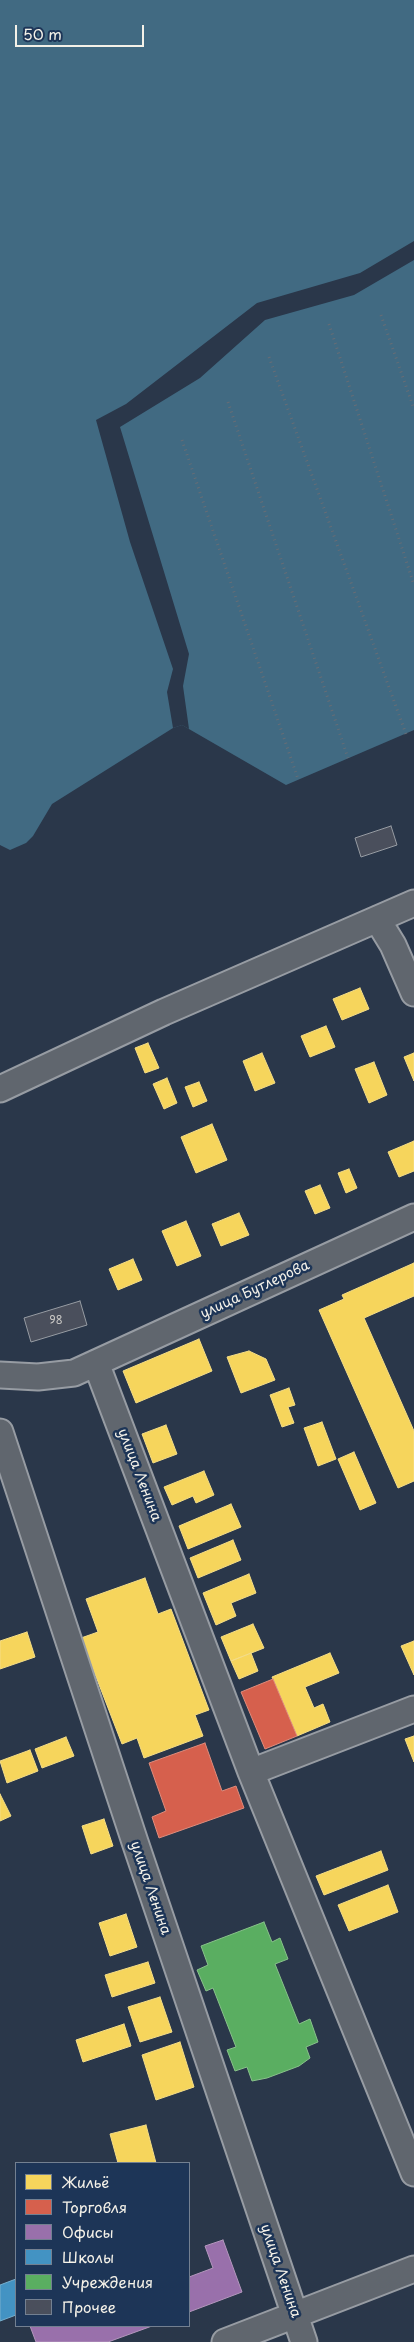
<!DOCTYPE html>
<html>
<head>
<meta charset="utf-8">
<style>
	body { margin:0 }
	#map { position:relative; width:414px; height:2342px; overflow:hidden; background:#2a374a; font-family:"Playpen Sans",sans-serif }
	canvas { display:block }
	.legend { position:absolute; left:15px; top:2162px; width:175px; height:165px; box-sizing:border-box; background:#1d3557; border:1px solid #738091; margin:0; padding:6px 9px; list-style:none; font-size:15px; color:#f4f1e8 }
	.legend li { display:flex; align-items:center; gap:10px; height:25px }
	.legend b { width:25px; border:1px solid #738091 }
	.scale { position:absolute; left:15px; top:25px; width:129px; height:22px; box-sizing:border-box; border:2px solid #f4f1e8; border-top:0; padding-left:6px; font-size:15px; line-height:18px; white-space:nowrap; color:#f4f1e8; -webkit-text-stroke:4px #1d3557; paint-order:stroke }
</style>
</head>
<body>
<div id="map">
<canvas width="414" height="2342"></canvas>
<ul class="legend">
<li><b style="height:14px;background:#f6d55c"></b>Жильё</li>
<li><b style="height:14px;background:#d6604d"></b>Торговля</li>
<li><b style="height:14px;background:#9970ab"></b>Офисы</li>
<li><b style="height:14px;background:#4393c3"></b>Школы</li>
<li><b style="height:14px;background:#5aae61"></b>Учреждения</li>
<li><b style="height:14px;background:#4a4f5c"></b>Прочее</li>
</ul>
<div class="scale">50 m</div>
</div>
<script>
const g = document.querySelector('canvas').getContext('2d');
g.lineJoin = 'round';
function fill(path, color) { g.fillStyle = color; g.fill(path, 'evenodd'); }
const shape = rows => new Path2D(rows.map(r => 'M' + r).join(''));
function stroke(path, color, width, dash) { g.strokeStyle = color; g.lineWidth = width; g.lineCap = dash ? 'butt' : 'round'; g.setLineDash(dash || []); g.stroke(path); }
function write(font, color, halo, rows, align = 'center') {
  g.font = font + ' "Playpen Sans",sans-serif'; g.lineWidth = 5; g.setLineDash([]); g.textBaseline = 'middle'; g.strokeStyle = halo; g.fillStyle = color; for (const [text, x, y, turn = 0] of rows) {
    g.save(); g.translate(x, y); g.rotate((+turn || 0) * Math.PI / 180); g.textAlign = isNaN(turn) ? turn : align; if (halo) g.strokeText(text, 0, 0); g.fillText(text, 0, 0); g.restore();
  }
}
const water = shape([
	[0,0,414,0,414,730,286,785,182,725,173,728,52,804,33,836,26,843,10,850,0,845]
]);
const pier = shape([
	[414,241,414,260,354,295,265,320,200,378,120,427,189,654,183,686,189,729,182,725,173,728,167,692,173,669,130,542,96,420,126,404,257,303,360,273]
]);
const homes = shape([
	[360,988,369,1009,342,1020,333,999,360,988],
	[326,1026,335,1047,310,1057,301,1036,326,1026],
	[148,1043,159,1068,145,1073,135,1048,148,1043],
	[262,1053,275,1083,255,1091,243,1061,262,1053],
	[414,1053,414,1081,404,1057,414,1053],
	[374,1062,387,1095,369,1103,355,1069,374,1062],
	[167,1078,177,1103,164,1109,153,1084,167,1078],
	[199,1082,207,1101,193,1107,185,1087,199,1082],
	[212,1124,227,1160,196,1173,181,1137,212,1124],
	[414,1141,414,1171,399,1177,388,1152,414,1141],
	[349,1169,357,1188,346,1193,338,1173,349,1169],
	[320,1185,330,1208,315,1214,305,1191,320,1185],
	[239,1213,249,1235,221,1246,212,1224,239,1213],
	[186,1221,201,1256,177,1266,162,1231,186,1221],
	[133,1259,142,1280,118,1290,109,1269,133,1259],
	[414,1263,414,1296,364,1318,414,1431,414,1481,398,1488,319,1310,344,1299,342,1295,414,1263],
	[199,1339,212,1371,136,1403,123,1371,199,1339],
	[249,1351,266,1359,275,1380,241,1393,227,1357,249,1351],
	[289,1388,295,1405,288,1407,294,1423,282,1427,270,1395,289,1388],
	[322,1422,336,1459,318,1466,304,1428,322,1422],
	[166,1425,177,1454,153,1463,142,1434,166,1425],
	[354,1452,376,1503,360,1510,338,1459,354,1452],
	[204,1471,214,1495,196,1503,193,1496,172,1505,164,1487,204,1471],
	[231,1504,241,1527,188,1549,179,1526,231,1504],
	[233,1540,241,1560,198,1578,190,1558,233,1540],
	[249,1574,256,1593,231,1603,236,1616,216,1625,203,1593,249,1574],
	[145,1578,158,1614,171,1609,209,1710,195,1715,203,1736,144,1758,137,1738,122,1744,81,1638,98,1632,86,1599,145,1578],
	[253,1624,264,1648,231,1661,221,1637,253,1624],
	[27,1632,35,1657,0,1669,0,1641,27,1632],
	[414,1641,414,1675,401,1646,414,1641],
	[251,1653,258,1671,239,1679,231,1661,251,1653],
	[330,1653,339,1673,305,1687,314,1708,323,1704,330,1722,297,1736,272,1677,330,1653],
	[414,1736,414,1762,405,1739,414,1736],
	[66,1737,74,1756,42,1768,35,1749,66,1737],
	[30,1750,38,1771,7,1783,0,1761,30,1750],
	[0,1794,11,1816,0,1821,0,1794],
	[104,1819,113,1846,91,1854,82,1826,104,1819],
	[381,1851,388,1870,324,1895,316,1876,381,1851],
	[388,1885,398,1912,349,1931,338,1905,388,1885],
	[126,1914,137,1947,110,1956,99,1923,126,1914],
	[148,1962,155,1983,112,1997,105,1975,148,1962],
	[160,1997,172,2032,140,2042,128,2007,160,1997],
	[124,2024,131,2046,83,2062,76,2040,124,2024],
	[180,2042,194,2087,156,2100,142,2055,180,2042],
	[146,2125,156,2163,118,2163,110,2134,146,2125]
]);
const shops = shape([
	[273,1679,297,1736,265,1749,241,1692,273,1679],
	[205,1743,222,1791,236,1786,244,1808,159,1838,152,1817,166,1811,149,1763,205,1743]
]);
const offices = shape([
	[223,2240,242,2292,189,2312,189,2277,213,2268,205,2246,223,2240],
	[30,2326,152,2326,108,2342,36,2342,30,2326]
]);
const schools = shape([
	[16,2279,16,2315,0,2321,0,2285,16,2279]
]);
const public = shape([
	[264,1922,272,1942,280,1938,288,1959,275,1964,299,2024,310,2019,318,2042,306,2047,310,2058,299,2066,267,2078,252,2081,247,2067,235,2071,227,2050,236,2047,213,1988,206,1991,197,1970,208,1965,201,1946,264,1922]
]);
const building = shape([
	[391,826,397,845,361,857,355,838,391,826],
	[80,1301,87,1325,31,1342,24,1318,80,1301]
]);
const path = shape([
	[381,315,414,409],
	[329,324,414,585],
	[269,357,406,734],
	[228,402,348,758],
	[182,440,298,779]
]);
const minor = shape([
	[377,919,393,945,414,993],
	[0,1089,164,1012,414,903],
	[96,1363,251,1772,414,2173],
	[0,1375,38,1377,74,1373,414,1217],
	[0,1432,135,1842,304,2342],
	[251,1772,414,1709],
	[225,2342,414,2269]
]);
const numberNames = [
	["98",56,1321]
];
const streetNames = [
	["улица Бутлерова",255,1290,-25],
	["улица Ленина",139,1475,69],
	["улица Ленина",150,1888,71],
	["улица Ленина",280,2271,71]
];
fill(water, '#416a82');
fill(pier, '#2a374a');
fill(homes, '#f6d55c');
stroke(homes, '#f5dd86', 1);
fill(shops, '#d6604d');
stroke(shops, '#df8c7c', 1);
fill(offices, '#9970ab');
stroke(offices, '#b497bd', 1);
fill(schools, '#4393c3');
stroke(schools, '#78afce', 1);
fill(public, '#5aae61');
stroke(public, '#88c28a', 1);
fill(building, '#4a4f5c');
stroke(building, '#979ca3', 1);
stroke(minor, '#979ca3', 29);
stroke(path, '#666d76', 3, [1, 4]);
stroke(minor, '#60666e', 25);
write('11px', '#cac8c5', null, numberNames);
write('14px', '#f4f1e8', '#1d3557', streetNames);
</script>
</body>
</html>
